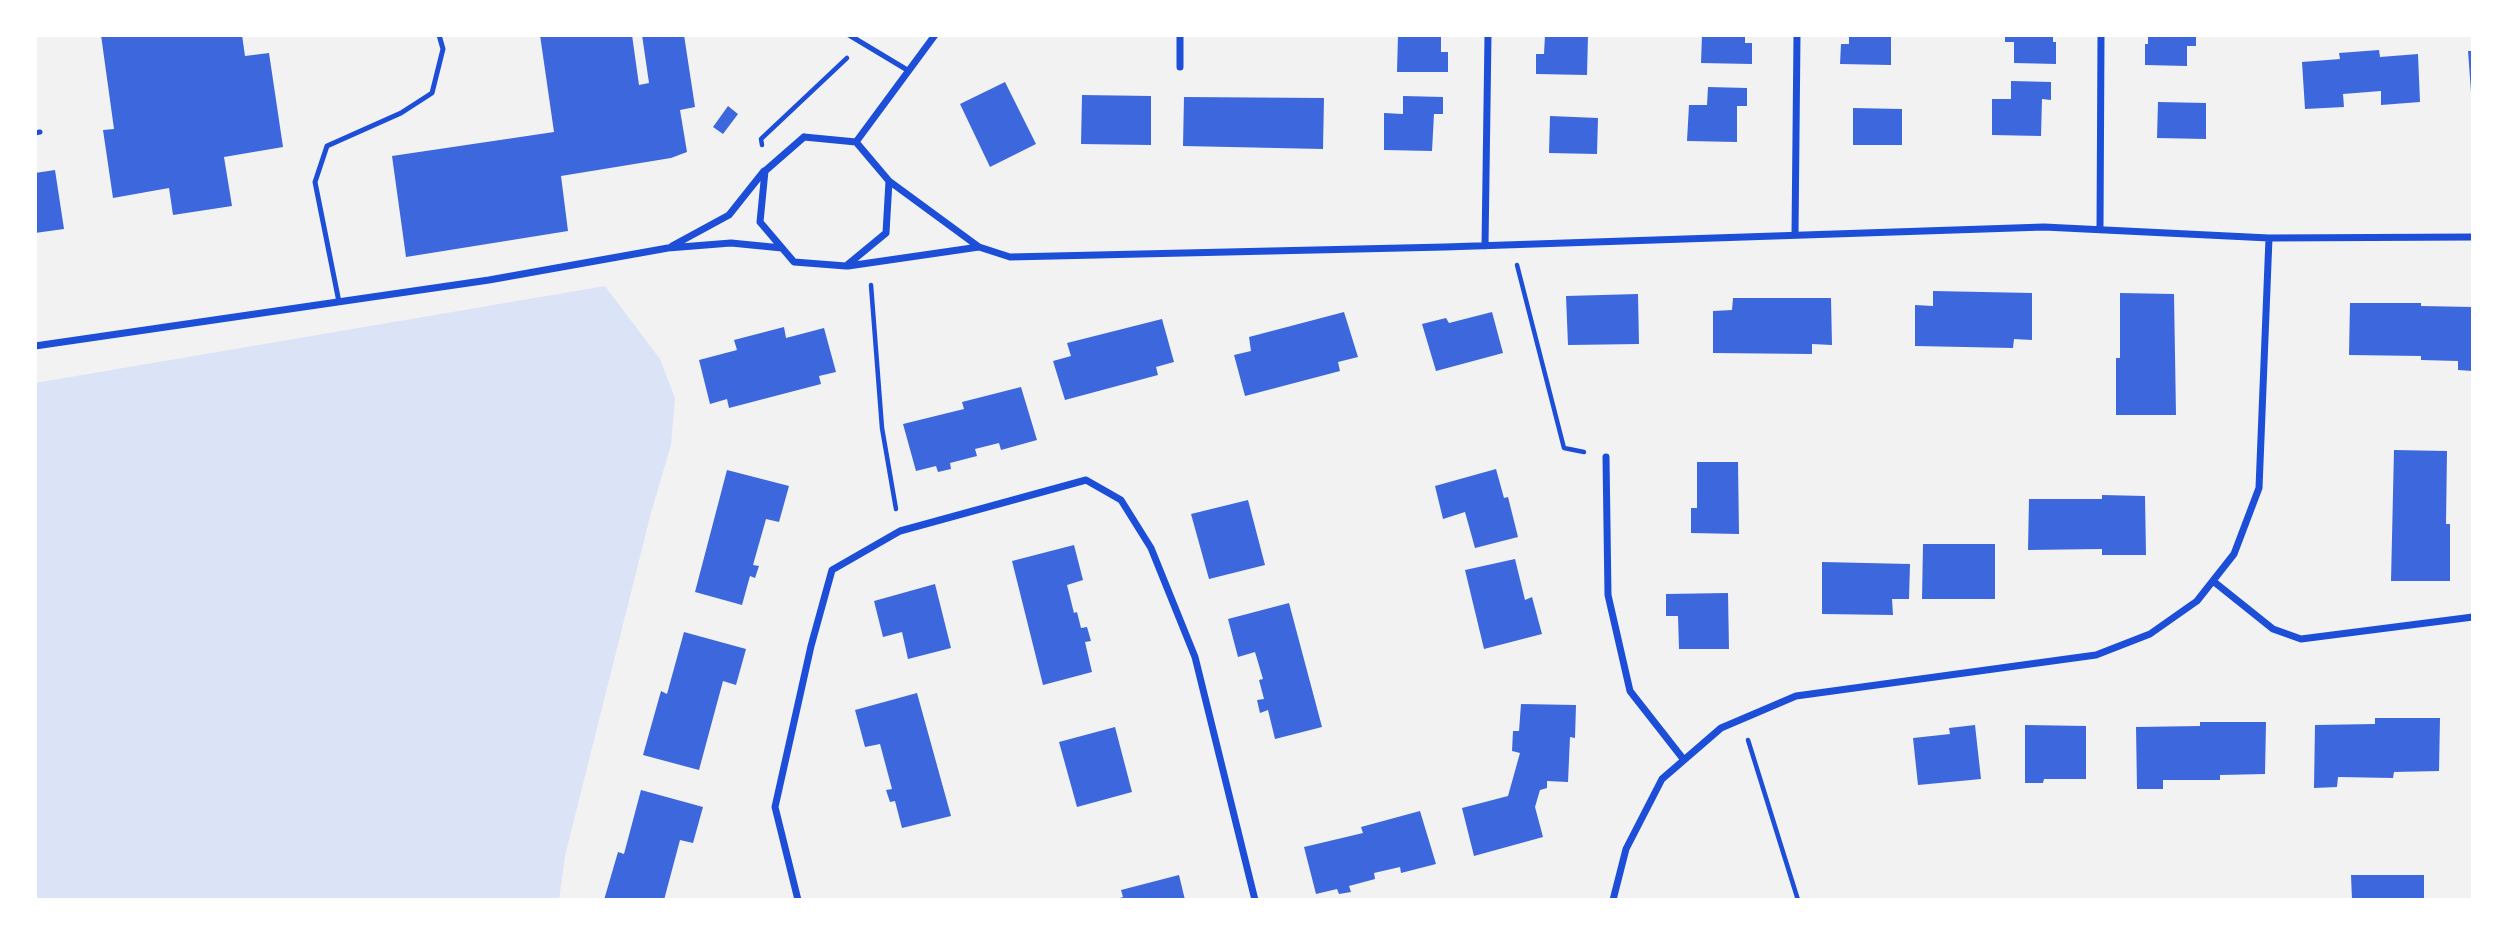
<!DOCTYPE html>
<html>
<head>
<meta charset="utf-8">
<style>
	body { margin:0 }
	#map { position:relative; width:2508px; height:935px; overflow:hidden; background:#f2f2f2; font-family:Quicksand,sans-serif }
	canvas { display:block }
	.frame { position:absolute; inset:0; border:37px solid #fff; pointer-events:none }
</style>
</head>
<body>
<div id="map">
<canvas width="2508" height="935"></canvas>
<div class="frame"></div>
</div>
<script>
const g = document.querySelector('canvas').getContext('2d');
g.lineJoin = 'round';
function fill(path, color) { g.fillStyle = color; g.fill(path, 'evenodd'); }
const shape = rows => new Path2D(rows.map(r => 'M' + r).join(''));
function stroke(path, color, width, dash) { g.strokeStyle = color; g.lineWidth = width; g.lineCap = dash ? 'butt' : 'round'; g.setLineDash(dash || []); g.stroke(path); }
const green = shape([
	[605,286,660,359,675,398,671,445,651,513,565,856,559,900,35,900,35,383]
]);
const building = shape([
	[101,35,242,35,245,56,269,53,283,147,224,157,232,206,173,215,169,188,113,198,103,130,114,129],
	[540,35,632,35,639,85,649,83,642,35,684,35,695,107,680,110,687,152,671,158,561,176,568,231,406,257,392,156,554,132],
	[1398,35,1441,35,1441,52,1448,52,1448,72,1397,72],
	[1545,35,1588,35,1587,75,1536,74,1536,54,1544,54],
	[1702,35,1745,35,1745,43,1752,43,1752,64,1701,63],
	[1849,35,1891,35,1891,65,1840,64,1841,44,1849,44],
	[2005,35,2053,35,2053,42,2056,42,2056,64,2014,63,2014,42,2005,42],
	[2148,35,2196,35,2196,46,2187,46,2187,66,2145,65,2145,44,2148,44],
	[2379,50,2380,57,2418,54,2420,102,2381,105,2381,91,2343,94,2344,107,2305,109,2302,62,2340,59,2339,53],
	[2468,51,2473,51,2473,92,2471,92],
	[2011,81,2051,82,2051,100,2042,99,2041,136,1992,135,1992,99,2011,99],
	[1005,82,1036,144,990,167,960,104],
	[1708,87,1747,88,1747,106,1737,106,1737,142,1687,141,1689,105,1707,105],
	[1082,95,1151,96,1151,145,1081,144],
	[1403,96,1443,97,1443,114,1434,114,1432,151,1384,150,1384,113,1403,114],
	[1184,97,1324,98,1323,149,1183,146],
	[2158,102,2206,103,2206,139,2157,138],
	[728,106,738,114,723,134,713,127],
	[1853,108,1902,109,1902,145,1853,145],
	[1550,116,1598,118,1597,154,1549,153],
	[55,170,64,229,35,233,35,173],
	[1933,291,2032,293,2032,340,2014,339,2013,348,1915,346,1915,305,1933,306],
	[2120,293,2174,294,2176,415,2116,415,2116,358,2120,358],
	[1638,294,1639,344,1568,345,1566,296],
	[1733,298,1831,298,1832,345,1812,344,1812,354,1713,353,1713,311,1732,310],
	[2350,303,2421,303,2421,306,2473,307,2473,371,2458,370,2458,361,2421,360,2421,356,2349,355],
	[1344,312,1358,357,1338,362,1340,371,1245,396,1234,355,1251,351,1249,337],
	[1492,312,1503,353,1436,371,1422,324,1446,318,1449,323],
	[1162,319,1174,362,1156,367,1158,375,1065,400,1053,361,1071,356,1067,343],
	[784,327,786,338,824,328,836,372,819,376,821,384,729,408,727,399,710,404,699,360,737,350,734,340],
	[1021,387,1037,440,1001,450,999,443,975,449,977,456,950,463,951,469,938,472,936,466,916,471,903,424,964,409,962,402],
	[2394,450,2447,451,2446,524,2450,524,2450,581,2391,581],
	[1697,462,1738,462,1739,534,1691,533,1691,508,1697,508],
	[1496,469,1504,498,1508,497,1518,537,1475,548,1465,512,1443,519,1435,486],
	[727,470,789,486,779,522,766,519,753,565,759,566,755,578,750,576,742,605,695,592],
	[2102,495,2145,496,2146,555,2102,555,2102,549,2028,550,2029,499,2102,499],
	[1248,500,1265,565,1209,579,1191,514],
	[1923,544,1995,544,1995,599,1922,599],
	[1074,545,1083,580,1067,585,1074,613,1077,612,1081,628,1087,627,1091,641,1085,642,1092,672,1043,685,1012,561],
	[1515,559,1525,600,1532,597,1542,634,1484,649,1465,570],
	[1822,562,1910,564,1909,599,1892,599,1893,615,1822,614],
	[935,584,951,648,908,659,902,632,883,637,874,601],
	[1728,593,1729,649,1679,649,1678,616,1666,616,1666,594],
	[1289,603,1322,727,1275,739,1268,710,1260,713,1257,700,1264,699,1259,680,1263,679,1255,652,1238,657,1228,619],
	[684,632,746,649,736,685,723,681,699,770,643,755,661,691,667,694],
	[917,693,951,816,902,828,895,801,890,802,886,790,892,789,880,744,865,747,855,710],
	[1521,704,1576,705,1575,738,1570,737,1568,782,1547,781,1547,788,1540,790,1535,807,1543,837,1474,856,1462,808,1508,796,1520,753,1512,751,1513,731,1519,731],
	[2375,718,2440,718,2439,771,2394,772,2393,778,2338,777,2337,787,2314,788,2315,725,2375,724],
	[2200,722,2266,722,2265,774,2220,775,2220,780,2163,780,2163,789,2137,789,2136,727,2200,726],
	[1975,725,1981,779,1918,785,1913,738,1950,734,1949,728],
	[2025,725,2086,726,2086,779,2044,779,2043,783,2025,783],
	[1115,727,1132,792,1077,807,1059,742],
	[641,790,703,807,693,843,680,840,664,900,604,900,618,852,624,854],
	[1420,811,1436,864,1401,873,1400,867,1374,873,1375,879,1349,886,1351,892,1339,894,1337,889,1316,894,1304,847,1363,833,1361,827],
	[1179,875,1185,900,1114,900,1123,897,1121,890],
	[2351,875,2424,875,2424,900,2352,900]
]);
const path = shape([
	[762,145,761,139,847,58],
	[1517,265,1564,448,1584,452],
	[871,285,882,428,896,509],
	[1748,740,1798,900]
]);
const service = shape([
	[849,35,909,71],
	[35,133,40,132],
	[339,302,315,182,327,146,401,113,432,93,443,49,439,35]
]);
const minor = shape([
	[1180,35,1180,67],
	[804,137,856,142,889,181,886,233,846,266,794,262,760,222,765,171,804,137],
	[856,142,935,35],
	[889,181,979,247,1010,257,1445,247,2044,227,2269,238,2473,237],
	[2100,228,2101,35],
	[1795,234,1797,35],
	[672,246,729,215,764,171],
	[1485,246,1488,35],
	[848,266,979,247],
	[35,346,489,280,668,248,731,243,782,248],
	[1606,457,1608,595,1630,691,1684,760],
	[2213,581,2273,629,2301,639,2473,617],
	[798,900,775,807,811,646,832,570,900,531,1086,480,1121,500,1151,548,1195,657,1255,900],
	[1613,900,1626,849,1662,779,1721,728,1796,696,2096,655,2150,634,2197,601,2234,554,2259,488,2269,238]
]);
fill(green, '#dbe4f7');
fill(building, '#3d67dc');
stroke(path, '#1d4ed8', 4.5);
stroke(service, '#1d4ed8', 5);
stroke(minor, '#1d4ed8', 7);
</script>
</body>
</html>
